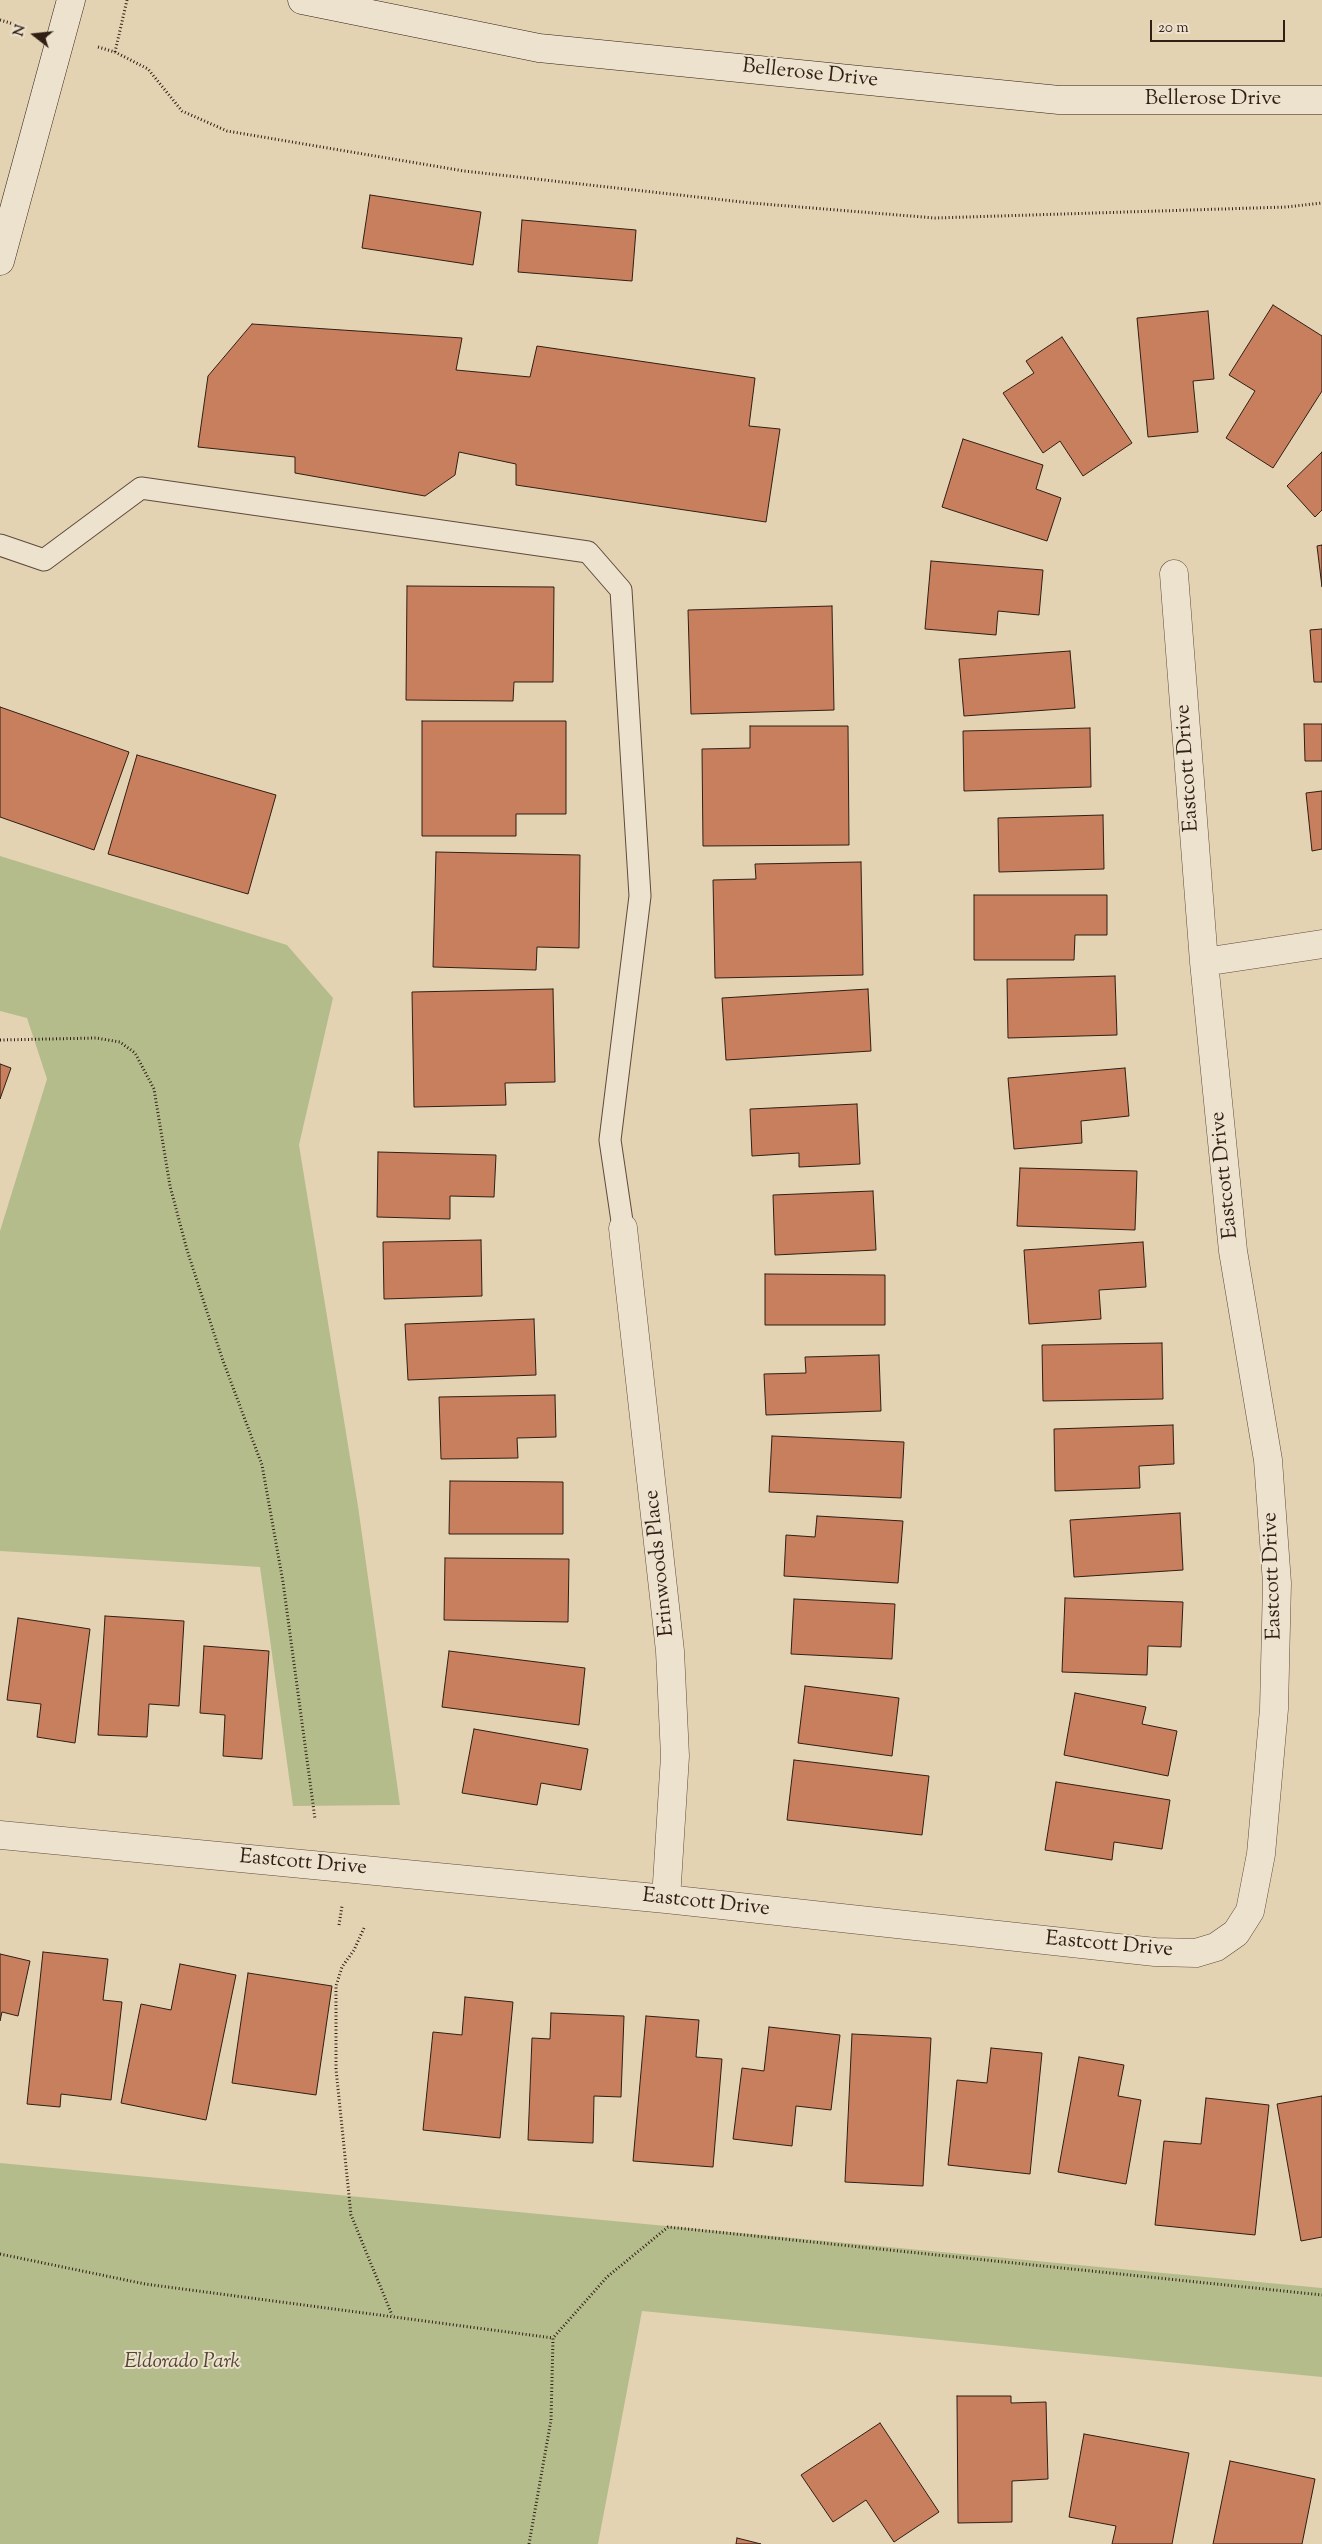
<!DOCTYPE html>
<html>
<head>
<meta charset="utf-8">
<style>
	body { margin:0 }
	#map { position:relative; width:1322px; height:2544px; overflow:hidden; background:#e4d3b3; font-family:"Sorts Mill Goudy",serif }
	canvas { display:block }
	.north { position:absolute; left:10px; top:10px; width:50px; height:50px; -webkit-text-stroke:4px #ede2ce; paint-order:stroke; rotate:286deg; font-size:14px; font-weight:700; line-height:20px; text-align:center; color:#311e15 }
	.north::after { content:''; display:block; margin:auto; width:18px; height:22px; background:#311e15; clip-path:polygon(50% 0,100% 100%,50% 72%,0 100%) }
	.scale { position:absolute; left:1150px; top:20px; width:135px; height:22px; box-sizing:border-box; border:2px solid #311e15; border-top:0; padding-left:6px; font-size:15px; line-height:18px; white-space:nowrap; color:#311e15; -webkit-text-stroke:4px #ede2ce; paint-order:stroke }
</style>
</head>
<body>
<div id="map">
<canvas width="1322" height="2544"></canvas>
<div class="north">N</div>
<div class="scale">20 m</div>
</div>
<script>
const g = document.querySelector('canvas').getContext('2d');
g.lineJoin = 'round';
function fill(path, color) { g.fillStyle = color; g.fill(path, 'evenodd'); }
const shape = rows => new Path2D(rows.map(r => 'M' + r).join(''));
function stroke(path, color, width, dash) { g.strokeStyle = color; g.lineWidth = width; g.lineCap = dash ? 'butt' : 'round'; g.setLineDash(dash || []); g.stroke(path); }
function write(font, color, halo, rows, align = 'center') {
  g.font = font + ' "Sorts Mill Goudy",serif'; g.lineWidth = 4; g.setLineDash([]); g.textBaseline = 'middle'; g.strokeStyle = halo; g.fillStyle = color; for (const [text, x, y, turn = 0] of rows) {
    g.save(); g.translate(x, y); g.rotate((+turn || 0) * Math.PI / 180); g.textAlign = isNaN(turn) ? turn : align; if (halo) g.strokeText(text, 0, 0); g.fillText(text, 0, 0); g.restore();
  }
}
const green = shape([
	[0,856,287,945,333,998,299,1145,358,1506,400,1805,293,1806,260,1567,0,1551,0,1231,47,1079,27,1018,0,1011],
	[0,2163,1322,2288,1322,2377,642,2311,598,2544,0,2544]
]);
const building = shape([
	[370,195,481,212,473,265,362,248,370,195],
	[522,220,636,230,632,281,518,272,522,220],
	[1273,305,1322,336,1322,391,1273,468,1226,438,1255,391,1229,375,1273,305],
	[1208,311,1214,379,1193,381,1198,432,1148,437,1137,318,1208,311],
	[252,324,462,338,456,370,530,377,537,346,755,378,749,426,780,429,766,522,516,485,516,464,459,452,455,475,425,496,295,473,295,457,198,447,208,376,252,324],
	[1062,337,1132,443,1083,476,1060,441,1043,453,1003,393,1034,373,1026,361,1062,337],
	[963,439,1043,465,1036,489,1061,498,1047,541,942,507,963,439],
	[1322,452,1322,510,1315,517,1287,486,1322,452],
	[1322,545,1322,587,1317,546,1322,545],
	[931,561,1043,570,1039,615,998,611,996,635,925,629,931,561],
	[407,586,554,587,553,682,514,682,513,701,406,700,407,586],
	[832,606,834,710,691,714,688,610,832,606],
	[1322,629,1322,682,1314,682,1310,630,1322,629],
	[1070,651,1075,708,964,716,959,659,1070,651],
	[0,707,129,752,94,850,0,817,0,707],
	[422,721,566,721,566,814,516,814,516,836,422,836,422,721],
	[1304,724,1322,724,1322,761,1305,761,1304,724],
	[750,726,848,726,849,845,703,846,702,749,750,748,750,726],
	[1090,728,1091,787,964,791,963,731,1090,728],
	[137,755,276,795,248,894,108,854,137,755],
	[1322,791,1322,849,1312,851,1306,793,1322,791],
	[1103,815,1104,869,999,872,998,818,1103,815],
	[436,852,580,855,579,948,537,947,536,970,433,967,436,852],
	[861,862,863,975,715,978,713,880,756,879,755,864,861,862],
	[974,895,1107,895,1107,935,1075,935,1074,960,974,960,974,895],
	[1115,976,1117,1035,1008,1038,1007,979,1115,976],
	[553,989,555,1082,505,1083,506,1105,414,1107,412,992,553,989],
	[868,989,871,1051,726,1060,722,998,868,989],
	[0,1064,11,1068,0,1099,0,1064],
	[1125,1068,1129,1116,1081,1121,1082,1143,1014,1149,1008,1078,1125,1068],
	[857,1104,860,1164,799,1167,799,1153,752,1156,750,1109,857,1104],
	[378,1152,496,1155,494,1197,450,1196,450,1219,377,1217,378,1152],
	[1020,1168,1137,1171,1135,1230,1017,1226,1020,1168],
	[873,1191,876,1250,775,1255,773,1195,873,1191],
	[481,1240,482,1296,384,1299,383,1242,481,1240],
	[1143,1242,1146,1287,1099,1290,1101,1319,1029,1324,1024,1250,1143,1242],
	[765,1274,885,1275,885,1325,765,1325,765,1274],
	[534,1319,536,1375,408,1380,405,1324,534,1319],
	[1162,1343,1163,1399,1043,1401,1042,1345,1162,1343],
	[879,1355,881,1411,766,1415,764,1374,806,1373,805,1357,879,1355],
	[555,1395,556,1437,517,1438,518,1458,441,1459,439,1397,555,1395],
	[1173,1425,1174,1464,1139,1466,1140,1488,1055,1491,1054,1429,1173,1425],
	[772,1436,904,1442,901,1498,769,1492,772,1436],
	[450,1481,563,1482,563,1534,449,1534,450,1481],
	[1180,1513,1183,1570,1074,1577,1070,1520,1180,1513],
	[817,1516,903,1521,898,1583,784,1576,786,1535,815,1537,817,1516],
	[445,1558,569,1559,568,1622,444,1620,445,1558],
	[1065,1598,1183,1602,1181,1647,1148,1646,1147,1675,1062,1672,1065,1598],
	[794,1599,895,1604,892,1659,791,1654,794,1599],
	[105,1616,184,1621,179,1706,149,1704,147,1737,98,1735,105,1616],
	[18,1618,90,1629,75,1743,37,1737,41,1704,7,1700,18,1618],
	[204,1646,269,1651,262,1759,223,1756,225,1715,200,1713,204,1646],
	[449,1651,585,1668,579,1725,442,1707,449,1651],
	[805,1686,899,1698,892,1756,798,1743,805,1686],
	[1075,1693,1146,1707,1142,1724,1177,1731,1168,1776,1064,1755,1075,1693],
	[474,1729,588,1749,581,1790,541,1783,537,1805,462,1793,474,1729],
	[794,1760,929,1776,922,1835,787,1820,794,1760],
	[1056,1782,1170,1800,1162,1849,1114,1842,1112,1860,1045,1850,1056,1782],
	[43,1952,108,1959,103,2000,122,2002,111,2100,61,2094,60,2107,27,2104,43,1952],
	[0,1954,30,1961,18,2016,2,2012,0,2021,0,1954],
	[180,1964,236,1975,206,2120,121,2103,141,2004,171,2010,180,1964],
	[248,1973,332,1986,316,2095,232,2083,248,1973],
	[465,1997,513,2002,500,2138,423,2130,433,2032,462,2035,465,1997],
	[551,2013,624,2016,621,2097,594,2096,593,2143,528,2140,532,2038,550,2039,551,2013],
	[646,2016,699,2020,696,2057,722,2059,713,2167,633,2161,646,2016],
	[769,2027,840,2035,831,2110,796,2106,792,2146,733,2139,742,2068,764,2071,769,2027],
	[852,2034,931,2038,923,2186,845,2182,852,2034],
	[991,2048,1042,2053,1030,2174,948,2165,957,2080,987,2083,991,2048],
	[1079,2057,1124,2065,1118,2096,1141,2100,1126,2184,1058,2172,1079,2057],
	[1322,2096,1322,2237,1301,2241,1277,2104,1322,2096],
	[1206,2098,1269,2105,1255,2235,1155,2225,1164,2141,1201,2144,1206,2098],
	[957,2396,1011,2396,1011,2403,1046,2402,1048,2479,1012,2481,1012,2522,958,2523,957,2396],
	[880,2423,939,2512,894,2542,866,2500,833,2522,801,2475,880,2423],
	[1084,2434,1189,2453,1172,2544,1112,2544,1116,2526,1069,2517,1084,2434],
	[1230,2461,1315,2479,1302,2544,1213,2544,1230,2461],
	[737,2538,761,2544,736,2544,737,2538]
]);
const path = shape([
	[0,20,24,27],
	[98,47,115,52,148,69,182,111,227,131,464,171,751,203,935,218,1286,207,1322,203],
	[115,52,127,0],
	[0,1040,96,1038,120,1042,135,1053,154,1089,170,1186,187,1250,222,1358,262,1465,283,1582,315,1819],
	[339,1925,342,1906],
	[364,1928,354,1950,342,1967,336,1986,336,2069,351,2215,392,2315],
	[0,2254,145,2284,553,2338],
	[529,2544,551,2420,553,2338,607,2277,668,2227,1322,2295]
]);
const lane = shape([
	[0,545,44,560,141,488,588,552,621,590,640,896,610,1140,623,1228]
]);
const street = shape([
	[1204,962,1322,944],
	[623,1228,670,1651,675,1756,666,1899],
	[0,1835,666,1899,1155,1952,1196,1953,1216,1947,1236,1933,1250,1911,1261,1854,1274,1709,1277,1583,1268,1460,1233,1251,1204,962,1174,574]
]);
const secondary = shape([
	[302,0,539,48,1059,100,1322,100],
	[0,261,71,0]
]);
const streetNames = [
	["Bellerose Drive",810,75,6],
	["Bellerose Drive",1213,100],
	["Eastcott Drive",1189,768,-94],
	["Eastcott Drive",1226,1175,-96],
	["Erinwoods Place",661,1563,-96],
	["Eastcott Drive",1274,1576,-92],
	["Eastcott Drive",303,1864,5],
	["Eastcott Drive",706,1904,6],
	["Eastcott Drive",1109,1946,5]
];
const parkNames = [
	["Eldorado Park",182,2363]
];
fill(green, '#b5bc8b');
fill(building, '#c77f5e');
stroke(building, '#311e15', 1);
stroke(lane, '#5e4b3c', 23);
stroke(street, '#5e4b3c', 29);
stroke(secondary, '#311e15', 29);
stroke(path, '#311e15', 3, [1, 2.5]);
stroke(lane, '#ede2ce', 21);
stroke(street, '#ede2ce', 28);
stroke(secondary, '#ede2ce', 28);
write('21px', '#311e15', '#ede2ce', streetNames);
write('italic 21px', '#524632', '#ede2ce', parkNames);
</script>
</body>
</html>
